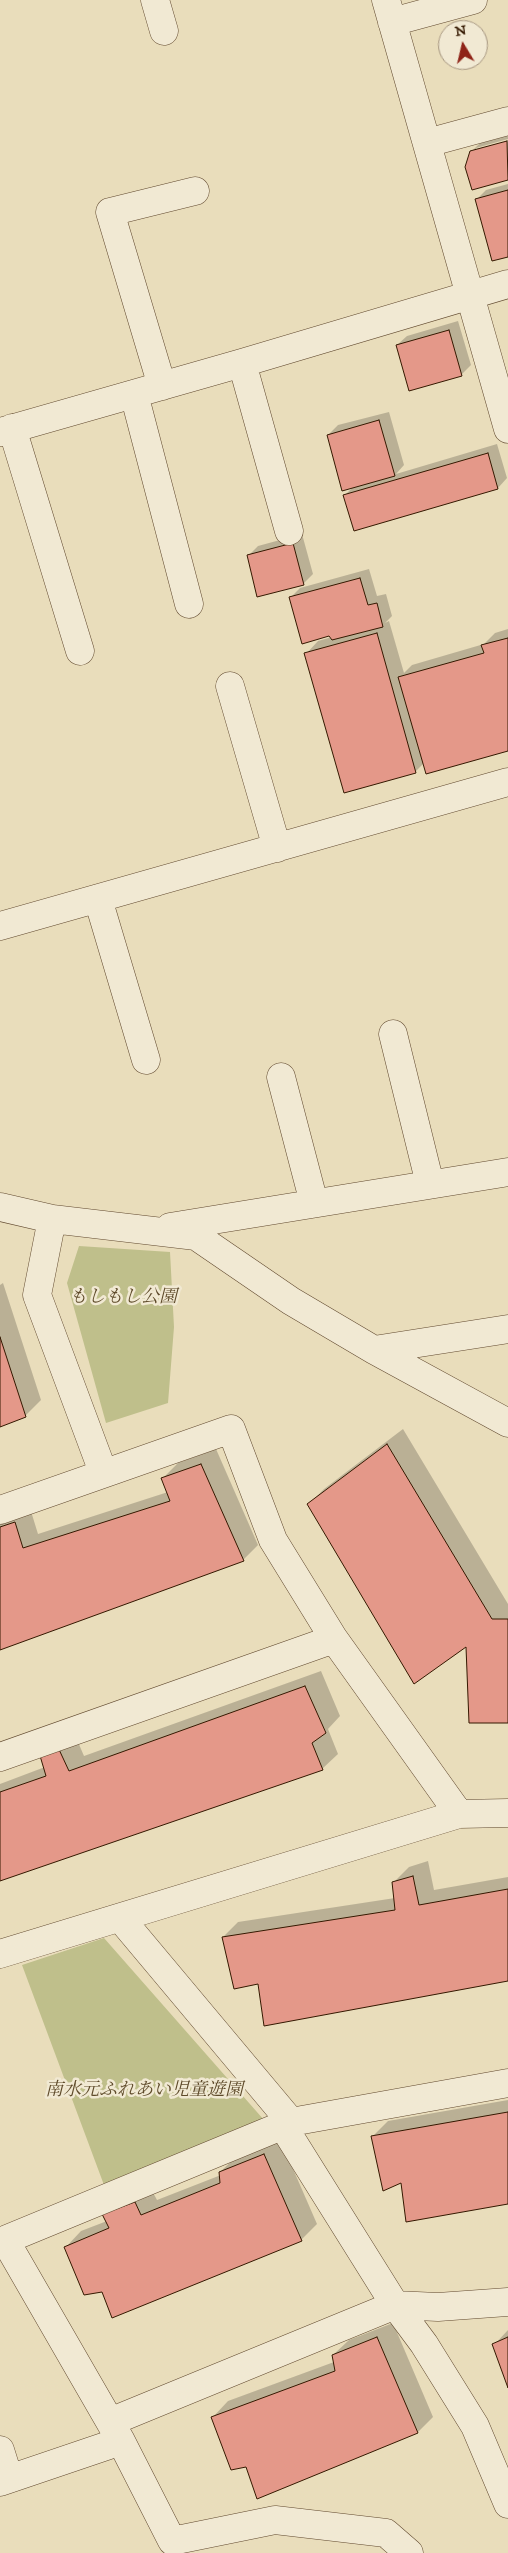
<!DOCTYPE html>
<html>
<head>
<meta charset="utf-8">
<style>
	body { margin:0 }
	#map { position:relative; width:508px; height:2553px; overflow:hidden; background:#e9ddbb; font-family:"IM FELL DW Pica",serif }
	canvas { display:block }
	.north { position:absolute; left:438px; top:20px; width:50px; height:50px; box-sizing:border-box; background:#f1e9d3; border:1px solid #a5957f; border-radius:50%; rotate:351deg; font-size:14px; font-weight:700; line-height:20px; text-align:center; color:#341800 }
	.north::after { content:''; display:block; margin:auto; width:18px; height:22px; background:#8f2418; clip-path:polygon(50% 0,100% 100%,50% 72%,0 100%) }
</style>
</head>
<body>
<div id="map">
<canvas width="508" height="2553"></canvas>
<div class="north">N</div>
</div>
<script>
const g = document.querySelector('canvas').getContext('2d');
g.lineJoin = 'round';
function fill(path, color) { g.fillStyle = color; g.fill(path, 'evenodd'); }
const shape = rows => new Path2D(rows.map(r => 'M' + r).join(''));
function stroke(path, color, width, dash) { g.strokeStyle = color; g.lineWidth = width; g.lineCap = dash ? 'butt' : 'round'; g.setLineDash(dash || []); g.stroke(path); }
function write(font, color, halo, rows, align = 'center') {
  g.font = font + ' "IM FELL DW Pica","Noto Serif JP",serif'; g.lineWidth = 5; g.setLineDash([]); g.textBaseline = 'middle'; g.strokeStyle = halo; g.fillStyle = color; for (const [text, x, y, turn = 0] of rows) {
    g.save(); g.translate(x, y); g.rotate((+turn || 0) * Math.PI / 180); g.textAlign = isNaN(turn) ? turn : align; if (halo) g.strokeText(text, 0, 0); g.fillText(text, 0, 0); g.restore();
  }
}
const green = shape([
	[79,1246,170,1252,174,1327,168,1403,106,1423,67,1283],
	[104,1938,264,2120,104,2185,22,1965]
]);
const shadow = shape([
	[508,134,508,139,476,148,476,151,508,142,508,178,473,188,471,152,481,142],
	[508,184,508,255,476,200,486,190],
	[458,321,471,365,461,375,397,345,407,336],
	[389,412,404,465,396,474,497,444,507,478,498,488,345,495,354,486,328,435,338,425],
	[302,534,313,574,303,584,248,556,258,546],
	[369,569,377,596,386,594,392,616,385,623,389,621,404,673,412,665,484,644,495,633,508,629,508,750,424,763,416,771,344,791,306,654,318,641,332,637,291,597,300,588],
	[3,1283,41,1400,25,1416,0,1426,0,1285],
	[403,1429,508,1604,508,1722,467,1645,309,1504,324,1489],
	[216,1449,258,1545,243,1560,0,1648,0,1522,30,1508,38,1534,168,1492,163,1478,178,1463],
	[321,1671,340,1716,328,1729,338,1754,322,1769,0,1880,0,1784,45,1767,72,1728,84,1756],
	[428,1861,434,1890,508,1877,508,1980,259,1982,223,1937,238,1922,395,1898,393,1883,409,1867],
	[508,2100,508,2202,402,2181,372,2137,388,2121],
	[280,2139,317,2224,301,2240,112,2317,102,2291,66,2247,81,2231,107,2221,104,2214,150,2187,157,2200,221,2175,220,2172,236,2157],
	[393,2323,433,2417,418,2432,247,2466,213,2417,228,2401,334,2362,333,2355,349,2340],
	[508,2330,508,2384,494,2345]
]);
const building = shape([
	[507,141,508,180,472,190,465,167,470,151,507,141],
	[508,190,508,257,492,261,475,199,508,190],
	[449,330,462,376,409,391,396,345,449,330],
	[379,420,395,476,342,491,327,435,379,420],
	[488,453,498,489,354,531,343,495,488,453],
	[293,543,304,585,257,597,247,555,293,543],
	[360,578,368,605,377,603,383,627,332,640,329,636,302,644,289,597,360,578],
	[377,633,416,773,344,793,304,653,377,633],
	[508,638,508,751,426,774,398,677,484,653,481,645,508,638],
	[0,1337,26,1417,0,1427,0,1337],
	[387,1444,492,1619,508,1619,508,1723,469,1723,466,1647,414,1684,307,1504,387,1444],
	[201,1464,244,1561,0,1650,0,1527,15,1522,23,1548,170,1501,161,1478,201,1464],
	[305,1686,326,1733,312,1743,323,1770,0,1881,0,1792,46,1776,38,1749,56,1743,69,1771,305,1686],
	[413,1876,419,1905,508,1889,508,1981,264,2026,258,1984,234,1989,222,1937,395,1910,392,1882,413,1876],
	[508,2112,508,2204,406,2222,401,2183,383,2191,371,2136,508,2112],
	[264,2154,302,2241,112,2318,102,2292,84,2295,64,2247,109,2228,102,2214,135,2202,141,2215,220,2183,219,2172,264,2154],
	[377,2337,418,2433,257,2499,246,2467,231,2470,211,2417,335,2371,332,2355,377,2337],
	[508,2337,508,2388,492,2344,508,2337]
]);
const minor = shape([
	[155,0,164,31],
	[386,0,508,429],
	[392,22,473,0],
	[427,143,508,121],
	[242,363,289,531],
	[162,386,110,212,195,191],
	[134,394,189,604],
	[12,428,80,651],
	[0,432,242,363,508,284],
	[230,686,277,848],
	[98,899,146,1060],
	[0,926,508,782],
	[393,1034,430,1184],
	[281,1077,314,1203],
	[0,1207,52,1219,196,1236,291,1301,374,1350,508,1423],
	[52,1219,37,1295,103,1472],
	[170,1227,508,1172],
	[374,1350,508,1329],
	[0,1510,231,1429,273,1540,334,1639,459,1814],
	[0,1757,334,1639],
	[121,1919,291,2122],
	[0,1954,459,1814,508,1813],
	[283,2126,395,2305,424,2344,475,2426,508,2504],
	[5,2240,121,2441,172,2541,275,2520,386,2533,409,2553],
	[0,2242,291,2122,508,2083],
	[110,2422,395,2305,438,2307,508,2302],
	[0,2450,9,2479],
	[0,2482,121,2441]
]);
const parkNames = [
	["もしもし公園",123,1298],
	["南水元ふれあい児童遊園",144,2091]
];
fill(green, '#bfbf8b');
fill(shadow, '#0003');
fill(building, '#e49889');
stroke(building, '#341800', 1);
stroke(minor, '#61492f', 29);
stroke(minor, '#f1e9d3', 28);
write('italic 18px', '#5e4a2a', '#f1e9d3', parkNames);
</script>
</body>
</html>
